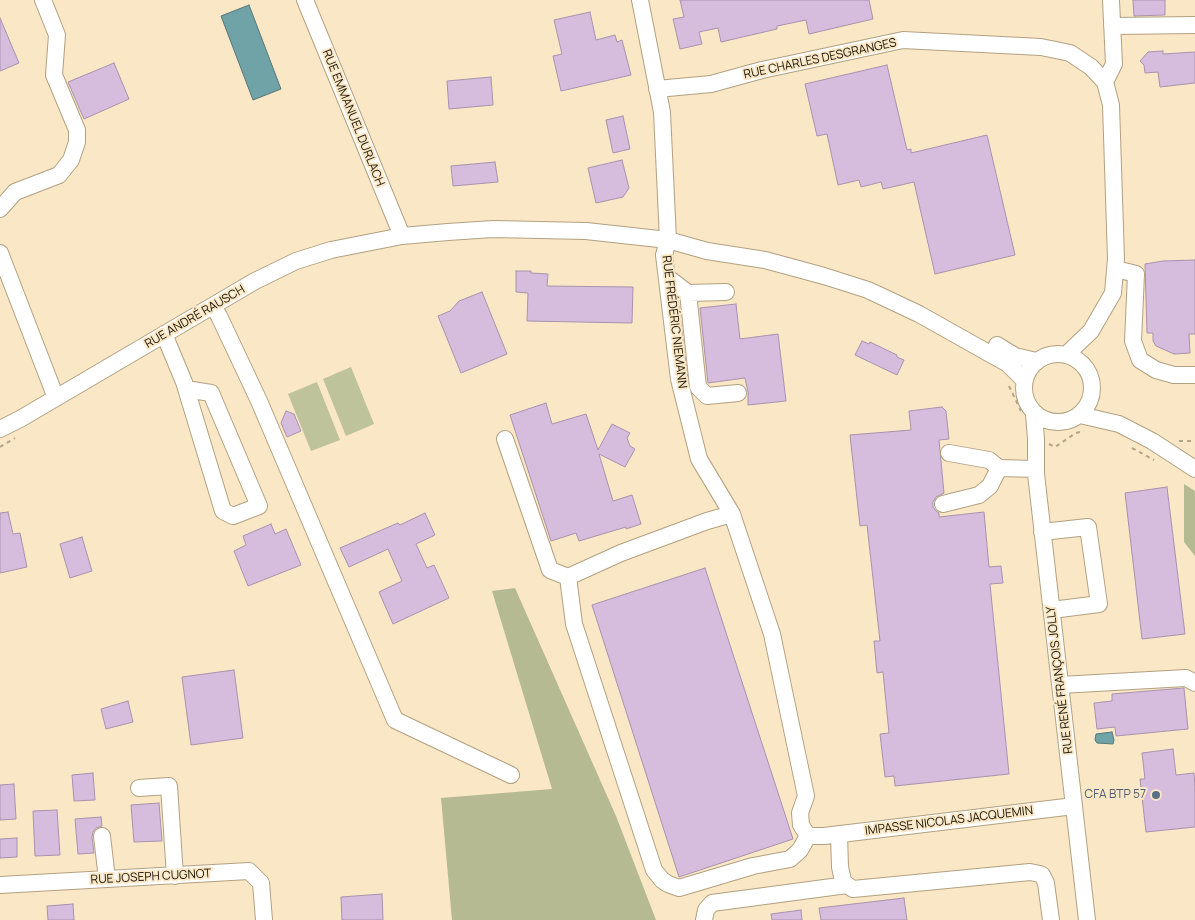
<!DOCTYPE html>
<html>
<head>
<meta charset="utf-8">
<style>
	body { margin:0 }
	canvas { display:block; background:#f9e7c5 }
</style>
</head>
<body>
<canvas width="1195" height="920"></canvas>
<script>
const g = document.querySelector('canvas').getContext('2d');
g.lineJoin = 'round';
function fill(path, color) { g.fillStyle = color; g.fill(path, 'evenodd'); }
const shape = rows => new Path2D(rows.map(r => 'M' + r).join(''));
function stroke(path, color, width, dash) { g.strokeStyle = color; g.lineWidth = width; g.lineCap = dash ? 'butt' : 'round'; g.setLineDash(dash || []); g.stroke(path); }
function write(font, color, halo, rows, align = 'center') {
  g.font = font + ' Manrope,sans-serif'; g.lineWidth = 4; g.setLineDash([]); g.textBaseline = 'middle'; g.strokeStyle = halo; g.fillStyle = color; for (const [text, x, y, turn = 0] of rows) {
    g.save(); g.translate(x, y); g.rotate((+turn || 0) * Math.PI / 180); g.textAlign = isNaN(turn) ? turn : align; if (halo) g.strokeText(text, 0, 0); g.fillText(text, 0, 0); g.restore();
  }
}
const green = shape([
	[351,367,374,424,346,436,323,379],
	[317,382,340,440,311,451,288,394]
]);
const forest = shape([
	[1184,484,1195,491,1195,556,1184,542],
	[515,588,616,816,656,920,452,920,441,798,552,789,492,591]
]);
const water = shape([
	[249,5,281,89,253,100,221,16,249,5],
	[1112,732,1114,740,1113,744,1097,743,1095,740,1096,734,1112,732]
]);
const building = shape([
	[680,0,869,0,873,19,809,34,806,20,777,26,777,29,721,42,718,28,699,32,702,44,680,49,673,19,684,17,680,0],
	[1133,0,1165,0,1165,15,1134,16,1133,0],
	[590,12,596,40,615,35,617,42,622,40,631,75,561,91,553,56,562,54,554,20,590,12],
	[0,18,19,63,0,71,0,18],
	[1163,51,1163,54,1195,52,1195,83,1160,87,1158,72,1145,73,1144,65,1140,61,1148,52,1163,51],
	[114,63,129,99,84,119,68,82,114,63],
	[887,65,907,150,911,149,911,153,987,135,1015,255,935,274,914,182,883,189,881,182,861,187,859,180,838,185,827,134,817,136,805,84,887,65],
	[491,77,493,105,449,109,447,81,491,77],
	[623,116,630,149,613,153,606,120,623,116],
	[622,160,629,188,623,197,596,203,588,168,622,160],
	[495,162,498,182,453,186,451,166,495,162],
	[1195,260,1195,334,1189,334,1190,353,1174,354,1156,346,1153,341,1153,333,1147,333,1145,264,1163,261,1195,260],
	[516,271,531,271,531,273,548,274,547,286,633,287,632,323,527,321,528,293,516,292,516,271],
	[482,292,507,354,461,373,438,316,450,311,459,301,482,292],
	[736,304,740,339,778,334,786,401,748,405,748,392,745,378,708,383,700,308,736,304],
	[862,341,869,344,870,342,897,355,897,357,904,360,897,375,855,355,862,341],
	[546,403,552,424,586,414,598,450,612,424,630,433,627,438,630,446,635,449,625,467,599,454,613,501,632,495,641,524,626,529,626,527,579,541,576,533,551,541,510,415,546,403],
	[942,407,946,411,949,439,939,440,944,493,936,497,933,502,933,507,936,511,939,513,939,517,984,512,989,567,1001,566,1003,583,990,584,1009,774,895,786,894,776,885,777,880,734,889,733,883,672,877,673,874,641,880,641,867,525,860,526,850,435,911,430,909,411,942,407],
	[286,411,294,414,301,431,287,437,281,423,286,411],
	[1167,487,1185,634,1142,639,1125,493,1167,487],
	[8,512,13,534,20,533,27,567,0,573,0,513,8,512],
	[425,513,435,535,416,544,427,568,434,565,449,598,393,624,379,592,402,581,388,549,349,567,340,548,398,523,400,525,425,513],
	[271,524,275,534,286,529,301,565,248,586,234,551,246,545,243,536,271,524],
	[82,537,92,571,70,578,60,544,82,537],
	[705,568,793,839,679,877,592,605,705,568],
	[234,670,243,738,191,745,182,677,234,670],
	[1184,688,1188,729,1116,736,1115,727,1097,729,1094,703,1112,701,1112,694,1184,688],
	[128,701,133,722,106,729,101,709,128,701],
	[1173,749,1176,775,1194,773,1195,787,1195,827,1146,832,1140,779,1145,779,1142,753,1173,749],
	[93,773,95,800,74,801,72,775,93,773],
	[14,784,16,819,0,820,0,785,14,784],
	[159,803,162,841,134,842,131,805,159,803],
	[57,810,60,855,35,856,33,811,57,810],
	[101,817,102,826,96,828,93,832,92,837,94,853,78,854,75,819,101,817],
	[17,838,17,857,0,858,0,839,17,838],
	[382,894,383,920,342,920,341,897,382,894],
	[904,898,907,920,821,920,819,908,904,898],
	[73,904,74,920,48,920,47,906,73,904],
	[801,910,802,920,772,920,771,914,801,910]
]);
const path = shape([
	[1009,386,1021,411],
	[1179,441,1195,441],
	[1049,444,1055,447,1076,433,1084,431],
	[0,447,15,438],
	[1132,448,1154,460]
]);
const minor = shape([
	[305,0,402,236],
	[640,0,662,112,668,240,664,255,679,379,699,459,732,514,772,634,806,796,800,813,801,825,808,836,824,836,1074,806],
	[1112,26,1195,25],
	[1105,82,1114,64,1111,0],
	[657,89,711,84,762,70,903,40,1041,47,1070,53,1091,67,1105,82,1111,105,1116,259,1113,293,1091,331,1066,355],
	[0,209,15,192,59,175,71,160,77,142,77,130,54,75,57,35,43,0],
	[0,253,56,398],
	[1116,269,1136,274,1133,341,1140,360,1156,370,1174,375,1195,375],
	[667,277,688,293,698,387,707,396,738,393],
	[688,293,726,292],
	[213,306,219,316,259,401,395,720,511,775],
	[164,334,184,382,223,511,233,516,259,506,211,393,186,389],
	[997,345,1015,356,1036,361],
	'1024 388a34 34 0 1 1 68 0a34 34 0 1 1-68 0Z',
	[1034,414,1036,439,1036,474,1087,920],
	[1080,415,1119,424,1152,441,1195,469],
	[0,429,20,419,255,281,296,261,331,250,402,236,448,232,493,229,586,231,668,240,707,251,765,260,824,276,868,290,919,314,1008,364,1024,380],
	[505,439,550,570,568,577,621,553,707,521,732,514],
	[949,453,989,460,999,468,1036,469],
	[943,504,979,495,990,486,999,468],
	[1042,532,1088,527,1099,604,1052,610],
	[568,577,574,624,654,870,662,880,668,884,679,888,753,866,790,859,800,850,808,836],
	[1060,685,1186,678,1195,683],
	[139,788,169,786,175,876],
	[839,834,840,867,843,881,847,885,853,889,1030,872,1040,874,1042,875,1046,883,1051,920],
	[102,836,107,879],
	[0,885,249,871,261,883,264,920],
	[704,920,706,910,712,903,847,885]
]);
const markers = [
	[1156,795,5,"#5c6f8a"]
];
const streetNames = [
	["RUE CHARLES DESGRANGES",820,59,-12],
	["RUE EMMANUEL DURLACH",353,118,68],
	["RUE ANDRÉ RAUSCH",195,317,-30],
	["RUE FRÉDÉRIC NIEMANN",674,322,83],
	["RUE RENÉ FRANÇOIS JOLLY",1060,680,-97],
	["IMPASSE NICOLAS JACQUEMIN",949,821,-7],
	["RUE JOSEPH CUGNOT",151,877,-3]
];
const serviceNames = [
	["CFA BTP 57",1146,795]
];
fill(green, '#bec39c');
fill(forest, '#b5ba93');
fill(water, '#70a3a7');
stroke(water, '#567877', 1);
fill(building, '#d6bcdd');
stroke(building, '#a992ae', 1);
stroke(minor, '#b2a181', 18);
stroke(path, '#b3a58a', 2, [4, 4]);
stroke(minor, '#fff', 16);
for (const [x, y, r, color] of markers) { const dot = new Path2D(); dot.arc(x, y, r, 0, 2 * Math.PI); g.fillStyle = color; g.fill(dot); stroke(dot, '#f9e7c5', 2); }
write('12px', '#181206', '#f9e7c5', streetNames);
write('12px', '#4e5e75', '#f9e7c5', serviceNames, 'right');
</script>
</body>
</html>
